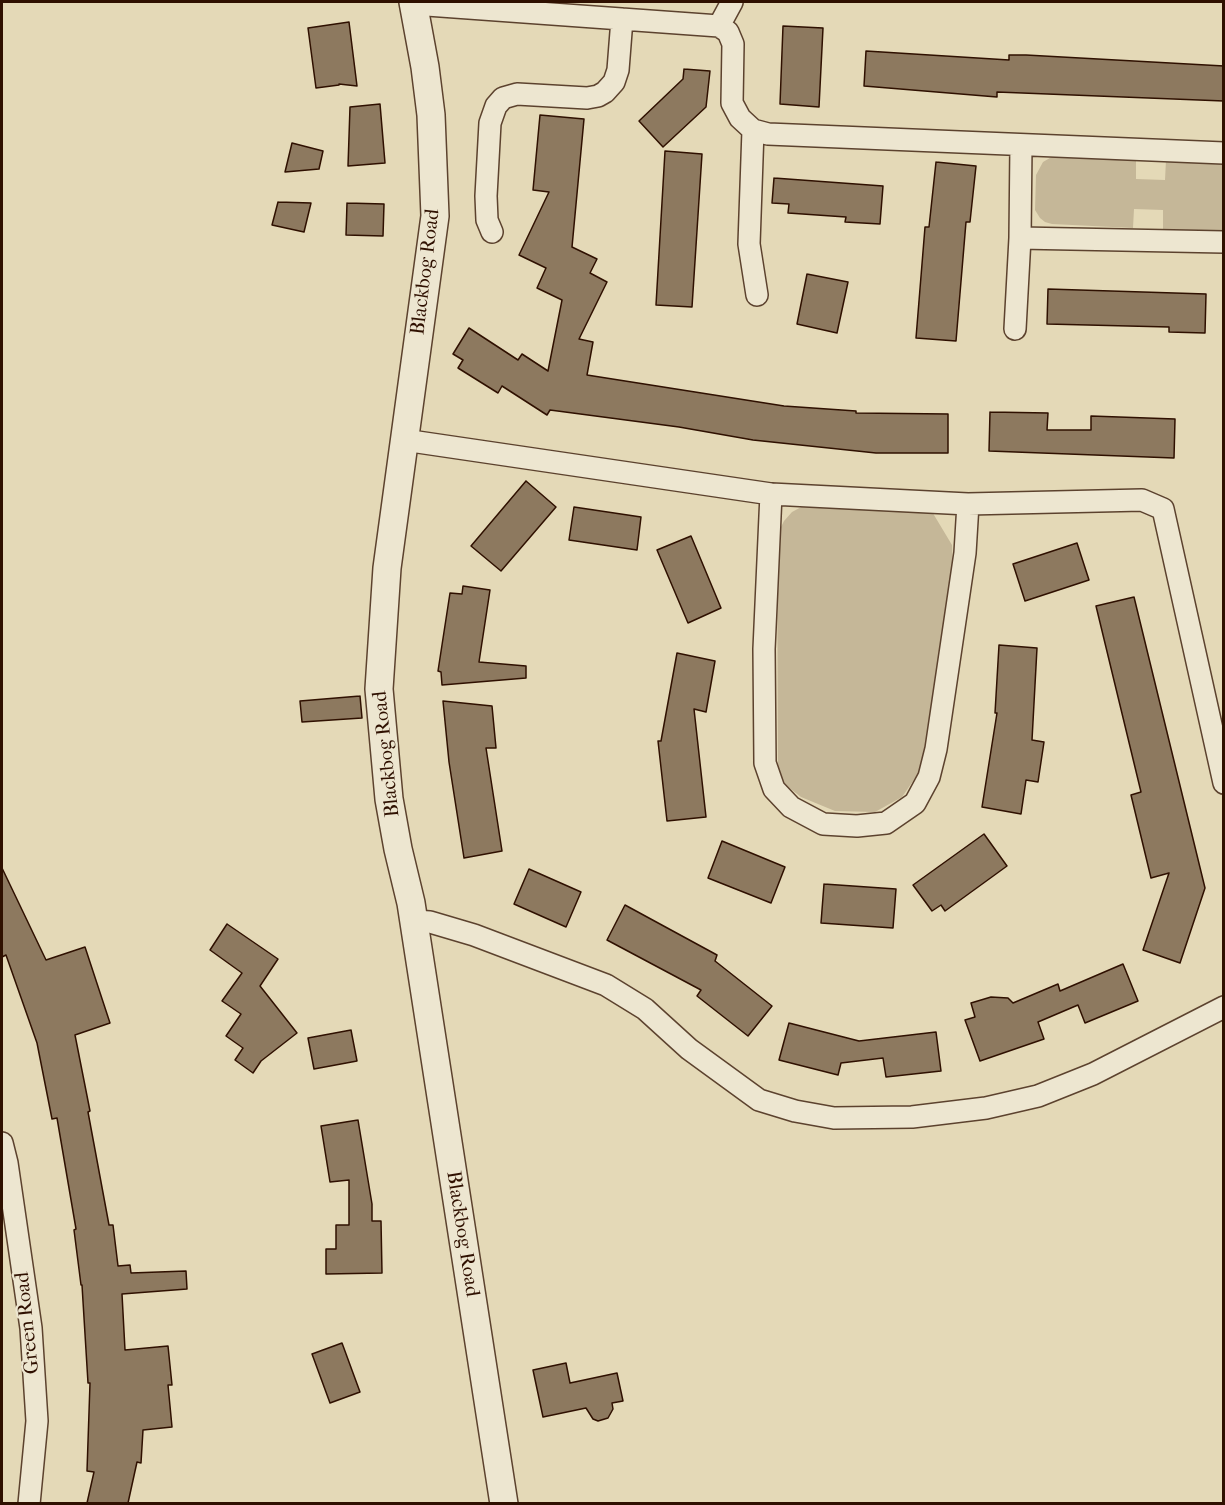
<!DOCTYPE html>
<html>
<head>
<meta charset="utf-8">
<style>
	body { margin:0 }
	#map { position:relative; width:1225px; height:1505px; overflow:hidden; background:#e4d9b7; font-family:"IM FELL French Canon",serif }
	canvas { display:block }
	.frame { position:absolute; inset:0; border:3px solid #2f1000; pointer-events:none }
</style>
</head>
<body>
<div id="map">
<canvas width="1225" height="1505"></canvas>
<div class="frame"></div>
</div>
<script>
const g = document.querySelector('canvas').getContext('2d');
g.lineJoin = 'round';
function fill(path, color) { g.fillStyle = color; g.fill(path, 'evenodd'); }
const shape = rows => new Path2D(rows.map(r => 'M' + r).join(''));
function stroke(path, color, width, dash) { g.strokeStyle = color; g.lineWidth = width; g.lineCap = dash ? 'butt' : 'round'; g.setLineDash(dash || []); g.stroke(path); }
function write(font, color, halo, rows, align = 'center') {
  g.font = font + ' "IM FELL French Canon",serif'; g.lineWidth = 4.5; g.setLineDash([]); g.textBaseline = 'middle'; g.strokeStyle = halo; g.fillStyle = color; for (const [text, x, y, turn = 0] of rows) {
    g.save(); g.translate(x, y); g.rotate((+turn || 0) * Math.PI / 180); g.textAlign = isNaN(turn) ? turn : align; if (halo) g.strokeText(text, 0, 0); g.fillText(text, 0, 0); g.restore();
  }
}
const green = shape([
	[1055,155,1136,158,1136,179,1165,180,1166,160,1223,162,1223,232,1163,229,1163,210,1134,209,1133,228,1052,224,1045,222,1040,218,1035,210,1036,175,1043,162],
	[805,505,931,510,952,545,953,571,922,768,902,797,875,812,835,811,801,797,783,783,778,767,777,535,784,521,792,512]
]);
const building = shape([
	[349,22,357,86,339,84,339,85,316,88,308,28,349,22],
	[783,26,823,28,819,107,780,104,783,26],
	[866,51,1009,60,1009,55,1026,55,1224,66,1224,101,997,92,997,97,864,86,866,51],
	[684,69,710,71,706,107,663,147,639,121,683,79,684,69],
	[380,104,385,163,348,166,350,107,380,104],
	[540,115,584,119,572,247,597,259,590,273,607,282,579,339,593,342,587,375,784,406,856,411,856,413,948,414,948,453,876,453,753,440,679,427,550,410,547,415,502,386,498,393,458,368,463,360,453,354,469,328,518,360,522,354,548,371,562,300,537,288,546,268,519,255,549,192,533,190,540,115],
	[292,143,323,151,319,169,285,172,292,143],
	[665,151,702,154,692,307,656,305,665,151],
	[936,162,976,166,970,222,966,222,956,341,916,338,925,227,929,227,936,162],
	[774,178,883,186,880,224,845,222,846,217,788,213,789,204,772,203,774,178],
	[278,202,311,203,304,232,272,225,278,202],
	[347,203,384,204,383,236,346,235,347,203],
	[807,274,848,282,837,333,797,324,807,274],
	[1048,289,1206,294,1205,333,1169,332,1169,327,1047,324,1048,289],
	[990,412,1048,413,1047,430,1091,430,1091,416,1175,419,1174,458,989,451,990,412],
	[526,481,556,507,501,571,471,546,526,481],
	[574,507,641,517,637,550,569,540,574,507],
	[691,536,721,608,688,623,657,550,691,536],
	[1077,543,1089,580,1025,601,1013,564,1077,543],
	[463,586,490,590,479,662,526,666,526,678,442,685,441,672,438,671,450,593,462,594,463,586],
	[1134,597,1205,888,1180,963,1143,950,1169,873,1151,878,1131,795,1141,792,1096,606,1134,597],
	[999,645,1037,648,1032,740,1044,742,1038,782,1026,780,1021,814,982,807,997,713,995,713,999,645],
	[677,653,715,661,706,712,694,709,706,817,667,821,658,741,661,741,677,653],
	[360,696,362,718,302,722,300,701,360,696],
	[443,701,492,706,496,748,486,748,502,851,464,858,449,762,443,701],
	[984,834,1007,866,945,911,941,905,932,911,913,885,984,834],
	[722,841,785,867,771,903,708,878,722,841],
	[2,868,46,960,85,947,110,1023,75,1035,90,1111,88,1112,109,1225,113,1225,118,1266,130,1265,131,1273,186,1271,187,1289,122,1294,125,1350,168,1346,172,1385,168,1385,172,1427,143,1430,141,1463,137,1462,128,1503,87,1503,94,1472,87,1471,90,1383,88,1383,82,1285,81,1285,74,1230,76,1229,57,1118,52,1119,37,1043,6,955,2,957,2,868],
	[529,869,581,892,566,927,514,904,529,869],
	[824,884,896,889,893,928,821,923,824,884],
	[625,905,717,955,715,961,772,1006,748,1036,697,996,701,990,607,940,625,905],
	[227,924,278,959,260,986,297,1033,261,1061,253,1073,235,1060,243,1048,226,1036,241,1014,222,1001,242,973,210,950,227,924],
	[1123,964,1138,1001,1085,1023,1078,1005,1038,1022,1044,1039,980,1061,965,1020,975,1017,971,1003,991,997,1008,998,1013,1003,1058,984,1060,991,1123,964],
	[789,1023,859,1041,936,1032,941,1071,886,1077,883,1058,841,1063,838,1075,779,1060,789,1023],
	[351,1030,357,1061,314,1069,308,1038,351,1030],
	[358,1120,372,1204,372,1221,381,1221,382,1273,326,1274,326,1249,336,1249,336,1225,349,1225,349,1180,330,1182,321,1126,358,1120],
	[342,1343,360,1392,330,1403,312,1354,342,1343],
	[566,1363,570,1383,617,1373,623,1401,612,1403,613,1409,608,1418,598,1421,593,1419,586,1408,543,1417,533,1370,566,1363]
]);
const minor = shape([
	[413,4,719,26,728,32,733,44,732,103,740,118,753,130,768,134,1224,153],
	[719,26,732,2],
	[753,130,749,244,757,295],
	[492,232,487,220,486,196,490,123,496,106,503,98,517,94,587,98,598,96,605,92,614,82,618,70,622,19],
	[1020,238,1224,242],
	[1015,329,1020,238,1021,145],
	[404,440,771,494,968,504,1142,500,1163,509,1224,783],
	[771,494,764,649,765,763,774,789,791,807,823,824,857,826,886,823,915,803,929,777,936,749,965,553,968,504],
	[414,921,430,922,474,935,606,985,645,1009,689,1049,759,1100,795,1111,834,1118,912,1117,986,1108,1038,1096,1093,1074,1224,1007],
	[2,1143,7,1163,31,1328,37,1421,29,1504]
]);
const tertiary = shape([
	[413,2,425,67,431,115,435,216,387,568,379,689,389,799,398,849,411,903,504,1504]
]);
const streetNames = [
	["Blackbog Road",426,272,-83],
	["Blackbog Road",387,754,-96],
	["Blackbog Road",462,1234,81],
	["Green Road",28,1323,-96]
];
fill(green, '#c5b798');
fill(building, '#8d795f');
stroke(building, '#2f1000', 1.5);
stroke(minor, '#5c422e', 24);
stroke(tertiary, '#5c422e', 30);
stroke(minor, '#ede6d0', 21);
stroke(tertiary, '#ede6d0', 27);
write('20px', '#2f1000', '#ede6d0', streetNames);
</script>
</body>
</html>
